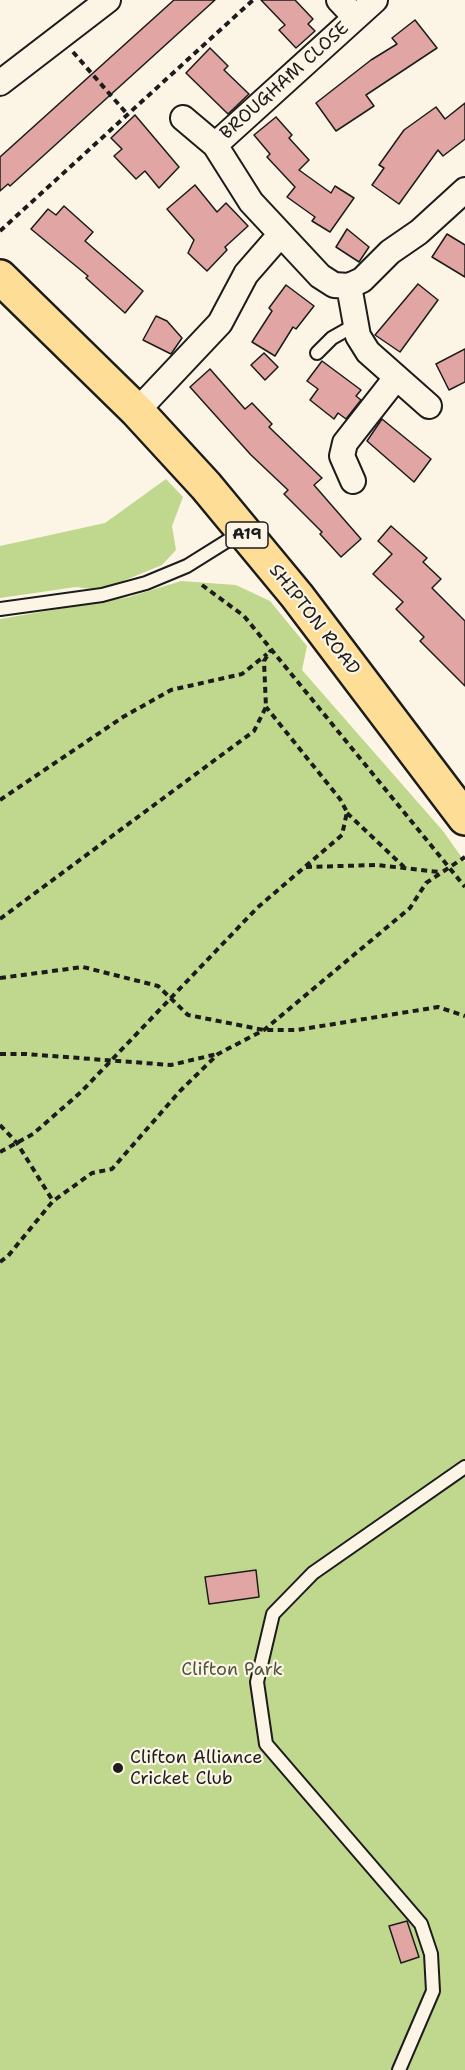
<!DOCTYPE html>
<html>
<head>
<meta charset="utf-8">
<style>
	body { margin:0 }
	canvas { display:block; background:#fcf5e5 }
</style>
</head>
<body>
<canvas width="465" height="2070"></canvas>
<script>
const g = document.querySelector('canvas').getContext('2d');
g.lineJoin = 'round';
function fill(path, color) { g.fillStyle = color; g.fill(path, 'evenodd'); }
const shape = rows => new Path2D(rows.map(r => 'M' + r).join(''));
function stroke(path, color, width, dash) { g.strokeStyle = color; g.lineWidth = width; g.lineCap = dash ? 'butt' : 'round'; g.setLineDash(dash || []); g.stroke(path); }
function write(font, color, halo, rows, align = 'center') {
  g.font = font + ' "Shantell Sans",sans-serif'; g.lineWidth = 4.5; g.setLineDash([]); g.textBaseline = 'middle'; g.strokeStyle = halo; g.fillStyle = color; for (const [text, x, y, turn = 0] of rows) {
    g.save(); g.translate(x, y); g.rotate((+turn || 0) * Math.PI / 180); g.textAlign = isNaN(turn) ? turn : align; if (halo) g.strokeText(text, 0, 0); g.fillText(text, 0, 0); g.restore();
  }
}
const green = shape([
	[166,479,183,497,172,526,176,550,162,565,101,590,76,587,0,598,0,546,105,523],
	[181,581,236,585,270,601,307,646,302,670,443,831,465,862,465,2070,0,2070,0,619,129,597]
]);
const building = shape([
	[174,0,215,0,10,186,8,184,0,191,0,157,174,0],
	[261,0,295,0,313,19,308,24,315,31,296,48,279,30,285,25,261,0],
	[415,20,437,48,366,95,374,106,336,131,316,103,371,60,397,44,392,38,415,20],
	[210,48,228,66,224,70,249,94,228,114,186,73,210,48],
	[465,103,465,139,443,156,438,150,399,204,372,185,384,168,379,165,404,130,436,107,445,119,465,103],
	[135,115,179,167,159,188,145,171,136,179,114,156,122,149,111,138,135,115],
	[276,117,292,135,289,138,309,160,299,170,331,193,335,186,354,198,330,232,312,221,315,217,287,197,295,187,267,157,270,154,254,135,276,117],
	[195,185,217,212,226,203,248,226,225,247,227,250,207,271,188,253,194,240,167,209,195,185],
	[64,206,93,232,85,241,143,291,125,313,86,278,88,276,31,229,48,209,56,215,64,206],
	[347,229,369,247,359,262,336,247,347,229],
	[447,234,465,245,465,277,432,257,447,234],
	[418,284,438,300,400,352,375,335,418,284],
	[286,285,314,306,296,329,293,327,275,356,252,342,272,311,269,308,286,285],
	[156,316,167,321,182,338,171,354,143,340,156,316],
	[465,349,465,382,449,390,436,364,465,349],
	[264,353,278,367,265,380,251,365,264,353],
	[322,361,361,390,356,396,361,400,346,419,338,413,334,419,310,400,318,389,307,381,322,361],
	[210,369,245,409,252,403,272,424,269,427,322,478,314,485,361,539,341,557,320,534,322,532,284,494,288,490,251,455,190,387,210,369],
	[382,419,431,459,414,482,367,441,382,419],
	[391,526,427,558,423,562,441,579,432,588,465,621,465,686,420,641,424,637,396,609,403,602,373,574,392,554,378,541,391,526],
	[256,1570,259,1597,209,1604,205,1577,256,1570],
	[407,1921,419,1957,401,1963,389,1926,407,1921]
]);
const path = shape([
	[73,52,128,115],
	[0,231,253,0],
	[202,585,244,616,465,887],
	[0,800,123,717,171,690,242,674,267,654],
	[347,813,404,867],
	[306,867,377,865,439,872],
	[0,919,254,731,266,707,264,661,271,650],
	[0,978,83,967,158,986,188,1015,264,1030,297,1030,438,1007,465,1016],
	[0,1054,26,1054,171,1065,217,1054],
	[0,1125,17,1143,53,1201],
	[0,1152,33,1134,81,1092,257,908,342,835,347,812,340,799,266,707],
	[0,1262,8,1256,53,1201,92,1173,112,1169,180,1091,218,1054,264,1030,410,908,426,883,465,857]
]);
const lane = shape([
	[317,353,332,338,355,325],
	[0,609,102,595,146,583,187,566,243,531],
	[399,2070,433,1991,431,1954,421,1924,266,1744,257,1682,273,1614,313,1573,465,1467]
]);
const street = shape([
	[339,0,355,17],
	[0,83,108,0],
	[183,118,215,145,251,202,320,276,334,285,349,286],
	[215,145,375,0],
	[349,286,362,280,390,252,419,232,465,190],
	[349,286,358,336,368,352,429,406],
	[137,411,220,323,246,274,280,235],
	[353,481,342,456,345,443,396,378]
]);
const primary = shape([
	[0,277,137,411,206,486,297,596,465,818]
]);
const markers = [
	[118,1768,6,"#1c1c1c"]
];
const shields = [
	[247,535,42]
];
const shieldNames = [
	["A19",247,535]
];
const streetNames = [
	["BROUGHAM CLOSE",285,81,-42],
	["SHIPTON ROAD",314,620,52]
];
const parkNames = [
	["Clifton Park",232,1670]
];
const poiNames = [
	["Clifton Alliance",130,1758],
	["Cricket Club",130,1779]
];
fill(green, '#c0d88e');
fill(building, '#e1a6a3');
stroke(building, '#1c1c1c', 1.5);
stroke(lane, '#1c1c1c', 16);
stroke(street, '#1c1c1c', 28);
stroke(primary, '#1c1c1c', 38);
stroke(path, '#1c1c1c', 4, [6, 4.5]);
stroke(lane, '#fcf5e5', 12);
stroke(street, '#fcf5e5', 24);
stroke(primary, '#fedd96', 33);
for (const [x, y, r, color] of markers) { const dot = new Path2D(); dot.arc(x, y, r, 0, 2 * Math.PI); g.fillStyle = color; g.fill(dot); stroke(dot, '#fcf5e5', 2); }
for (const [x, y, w] of shields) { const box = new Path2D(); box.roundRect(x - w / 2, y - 13, w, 26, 4.5); g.fillStyle = '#fcf5e5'; g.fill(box); stroke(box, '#1c1c1c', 1.5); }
write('bold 16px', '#1c1c1c', null, shieldNames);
write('18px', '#1c1c1c', '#fcf5e5', streetNames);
write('18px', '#4d543e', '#fcf5e5', parkNames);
write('18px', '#1c1c1c', '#fcf5e5', poiNames, 'left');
</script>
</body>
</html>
